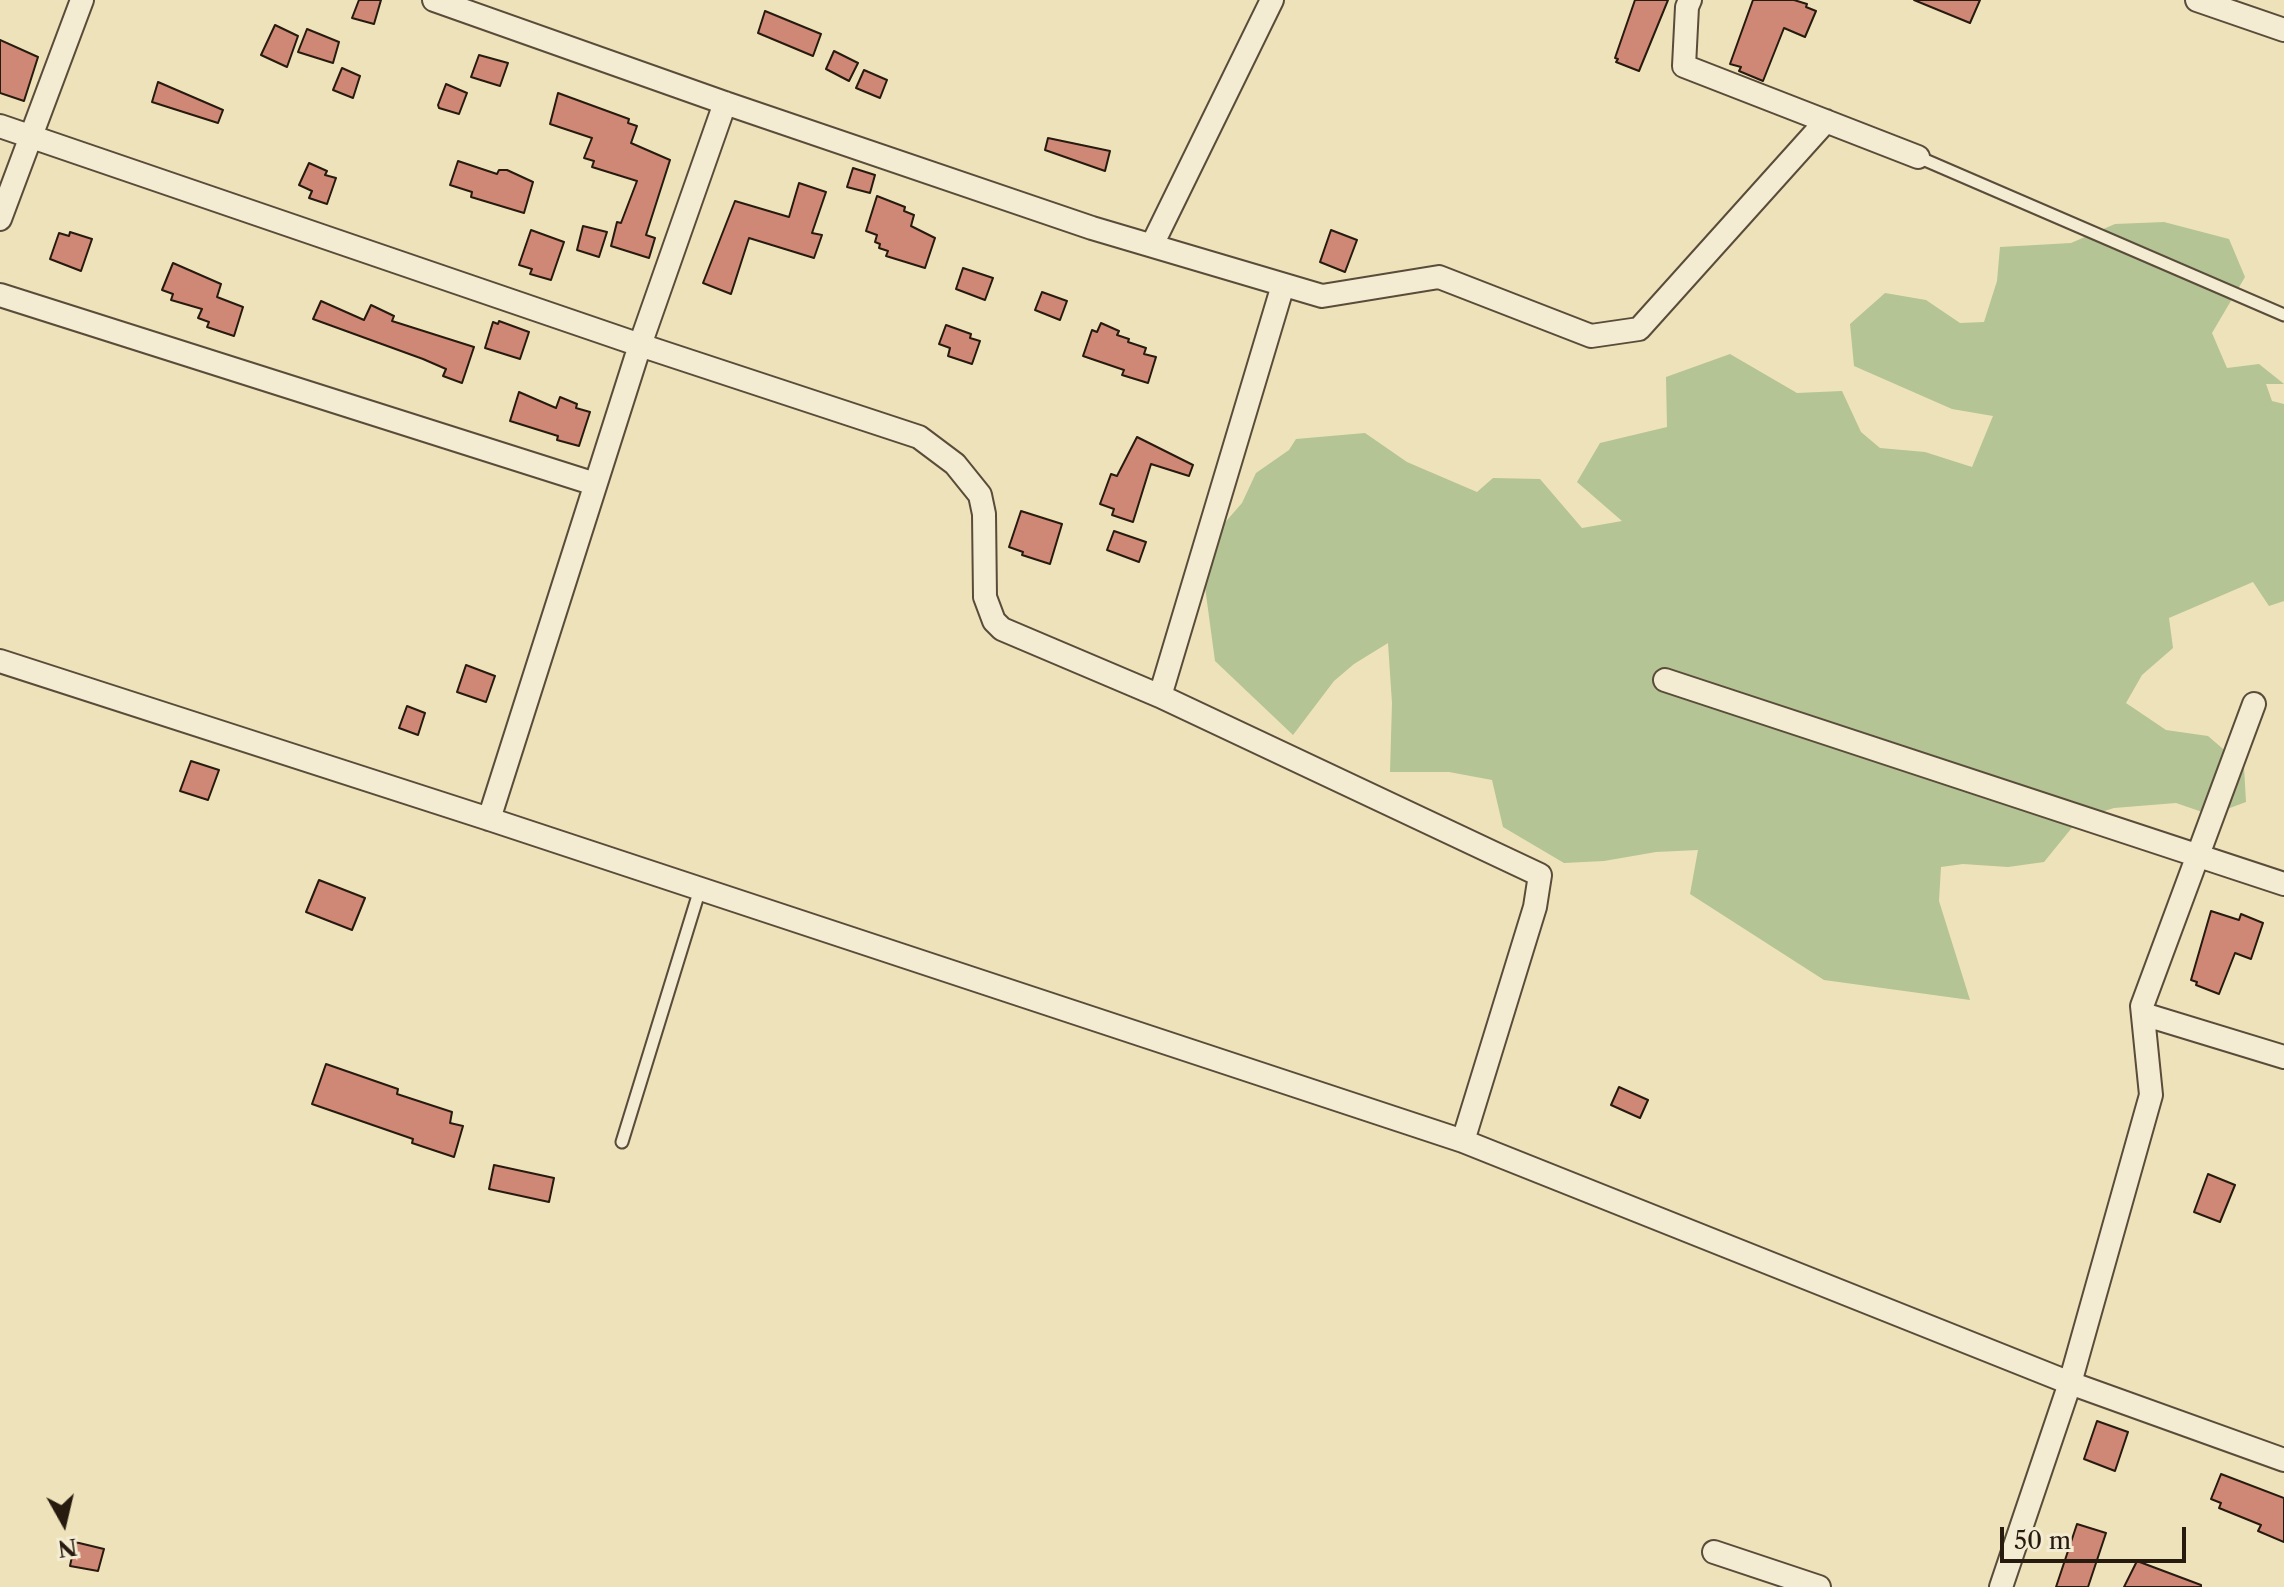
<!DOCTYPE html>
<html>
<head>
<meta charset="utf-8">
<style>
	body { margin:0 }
	#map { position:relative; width:2284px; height:1587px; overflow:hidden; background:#eee2ba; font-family:"Libre Caslon Text",serif }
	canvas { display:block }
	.north { position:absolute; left:24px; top:1483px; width:80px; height:80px; -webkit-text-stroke:6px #f4ecd2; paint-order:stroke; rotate:172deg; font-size:22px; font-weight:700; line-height:32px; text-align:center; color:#271a0f }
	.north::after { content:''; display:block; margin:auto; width:28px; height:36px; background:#271a0f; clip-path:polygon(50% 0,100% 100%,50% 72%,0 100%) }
	.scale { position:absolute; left:2000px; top:1527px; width:186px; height:36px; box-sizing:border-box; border:4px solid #271a0f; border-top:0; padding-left:10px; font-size:24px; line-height:28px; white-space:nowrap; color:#271a0f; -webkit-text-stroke:6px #f4ecd2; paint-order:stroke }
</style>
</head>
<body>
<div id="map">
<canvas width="2284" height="1587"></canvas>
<div class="north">N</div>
<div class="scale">50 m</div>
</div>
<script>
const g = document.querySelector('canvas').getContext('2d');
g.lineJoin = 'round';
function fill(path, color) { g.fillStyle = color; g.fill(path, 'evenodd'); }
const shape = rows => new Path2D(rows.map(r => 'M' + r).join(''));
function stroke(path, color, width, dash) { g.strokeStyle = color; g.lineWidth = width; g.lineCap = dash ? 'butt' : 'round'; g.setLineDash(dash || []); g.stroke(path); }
const green = shape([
	[2164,222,2229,239,2245,277,2212,333,2227,368,2259,364,2284,384,2266,384,2272,401,2284,404,2284,601,2269,606,2253,582,2169,618,2173,648,2142,675,2126,703,2166,730,2208,736,2244,767,2246,802,2211,815,2176,803,2114,808,2079,819,2044,862,2008,867,1963,864,1941,867,1939,901,1970,1000,1824,980,1690,894,1698,850,1656,852,1604,861,1564,863,1503,827,1492,780,1449,772,1390,772,1392,703,1388,643,1354,664,1334,681,1293,735,1215,661,1205,587,1214,535,1242,503,1256,473,1289,450,1296,439,1365,433,1407,462,1477,492,1493,478,1540,479,1582,528,1622,521,1577,482,1600,443,1667,427,1666,377,1730,354,1797,393,1842,391,1861,432,1880,448,1925,452,1972,467,1993,416,1952,409,1854,366,1850,324,1885,293,1926,300,1960,323,1984,322,1997,281,2000,247,2071,243,2115,224]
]);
const building = shape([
	[359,0,381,0,374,24,352,18,359,0],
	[1635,0,1668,0,1639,71,1616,62,1618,59,1615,58,1635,0],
	[1753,0,1794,0,1807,4,1806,7,1816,11,1805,37,1784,28,1763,81,1739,71,1741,67,1730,64,1753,0],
	[1914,0,1980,0,1970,23,1914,0],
	[765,11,821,34,813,56,758,33,765,11],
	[275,25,298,36,287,67,261,55,275,25],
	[307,29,339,42,333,63,298,52,307,29],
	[0,40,38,57,24,101,0,93,0,40],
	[834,51,858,63,849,81,826,69,834,51],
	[479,55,508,63,500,86,471,77,479,55],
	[342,68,360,76,353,98,333,90,342,68],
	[864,70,887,80,880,98,856,88,864,70],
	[158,82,223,110,218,123,152,102,158,82],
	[446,84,467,93,459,114,439,108,438,105,446,84],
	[558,93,629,119,628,123,637,126,631,143,670,160,646,235,655,238,649,258,611,246,617,222,621,223,637,181,592,167,594,161,584,158,592,138,550,124,558,93],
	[1048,138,1110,151,1105,171,1045,150,1048,138],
	[458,161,497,174,499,170,507,170,533,182,524,213,471,197,472,192,450,185,458,161],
	[309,163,327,171,325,175,336,178,327,204,309,198,312,191,299,185,309,163],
	[853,168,875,175,870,193,847,187,853,168],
	[799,183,826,192,812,233,822,235,814,258,749,238,731,294,703,283,735,201,789,217,799,183],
	[877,196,905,207,904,211,914,215,911,226,935,238,925,268,886,256,888,251,879,248,880,244,875,242,877,235,866,231,877,196],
	[583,226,607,232,599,257,577,250,583,226],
	[531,230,564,242,551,280,530,274,532,269,519,265,531,230],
	[1331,230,1357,240,1345,272,1320,262,1331,230],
	[70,232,92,239,81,271,50,259,59,233,69,236,70,232],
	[173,263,221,284,217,297,243,307,234,336,207,327,209,322,198,318,202,309,171,300,173,294,162,290,173,263],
	[963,268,993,278,985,300,956,289,963,268],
	[1042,292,1067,301,1060,320,1035,310,1042,292],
	[321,301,364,320,371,305,394,316,392,321,474,347,462,383,443,376,446,369,423,359,313,319,321,301],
	[499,321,529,332,520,359,485,348,493,322,498,324,499,321],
	[1101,323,1119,331,1117,335,1129,339,1128,342,1146,348,1144,354,1156,357,1148,383,1122,375,1124,370,1083,356,1092,330,1097,332,1101,323],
	[946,325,971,334,970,338,980,341,972,364,948,356,950,348,939,344,946,325],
	[519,392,556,408,560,397,577,404,576,408,590,412,579,446,557,440,558,436,510,421,519,392],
	[1137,437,1193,465,1189,476,1151,464,1133,522,1112,515,1114,509,1100,504,1111,474,1117,476,1137,437],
	[1021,511,1062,524,1050,564,1022,555,1023,552,1009,547,1021,511],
	[1114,531,1146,542,1139,562,1107,550,1114,531],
	[466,665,495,676,486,702,457,692,466,665],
	[407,706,425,713,418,735,399,728,407,706],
	[191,761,219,770,208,800,180,791,191,761],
	[319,880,365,898,352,930,306,912,319,880],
	[2211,911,2239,920,2241,914,2263,923,2251,959,2235,953,2219,994,2196,985,2197,982,2191,980,2211,911],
	[326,1064,398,1089,397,1094,452,1112,450,1123,463,1126,454,1157,412,1143,413,1139,312,1104,326,1064],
	[1619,1087,1648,1100,1640,1118,1611,1105,1619,1087],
	[494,1165,554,1178,549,1202,489,1189,494,1165],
	[2208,1174,2235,1185,2220,1222,2194,1212,2208,1174],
	[2097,1421,2128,1432,2115,1471,2084,1459,2097,1421],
	[2221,1474,2284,1498,2284,1542,2258,1531,2261,1525,2219,1508,2221,1503,2211,1499,2221,1474],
	[2077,1524,2106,1533,2088,1587,2056,1587,2077,1524],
	[75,1542,104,1549,98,1571,70,1566,75,1542],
	[2137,1561,2201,1585,2201,1587,2124,1587,2137,1561]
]);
const lane = shape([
	[1918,157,2284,315],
	[622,1142,700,889]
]);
const street = shape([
	[434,0,725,103,1092,228,1322,296,1439,277,1591,336,1639,329,1826,121],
	[1690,0,1687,7,1684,66,1918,157],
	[2197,0,2284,30],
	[0,126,640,345,919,437,955,464,980,495,984,514,985,597,994,621,1002,629,1160,696],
	[0,219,82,0],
	[1152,245,1272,0],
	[1283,285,1160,696,1540,875,1535,907,1463,1141],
	[0,295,595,484],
	[0,661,489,819,1463,1141,2070,1383,2284,1460],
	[1665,680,2284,884],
	[489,819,640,345,725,103],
	[2143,1014,2284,1057],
	[1714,1552,1819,1587],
	[2001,1587,2070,1383,2151,1095,2142,1006,2254,704]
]);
fill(green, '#b4c494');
fill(building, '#cf8875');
stroke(building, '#271a0f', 2);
stroke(lane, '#594c3a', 15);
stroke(street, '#594c3a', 26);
stroke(lane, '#f4ecd2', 11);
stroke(street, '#f4ecd2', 22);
</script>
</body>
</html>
